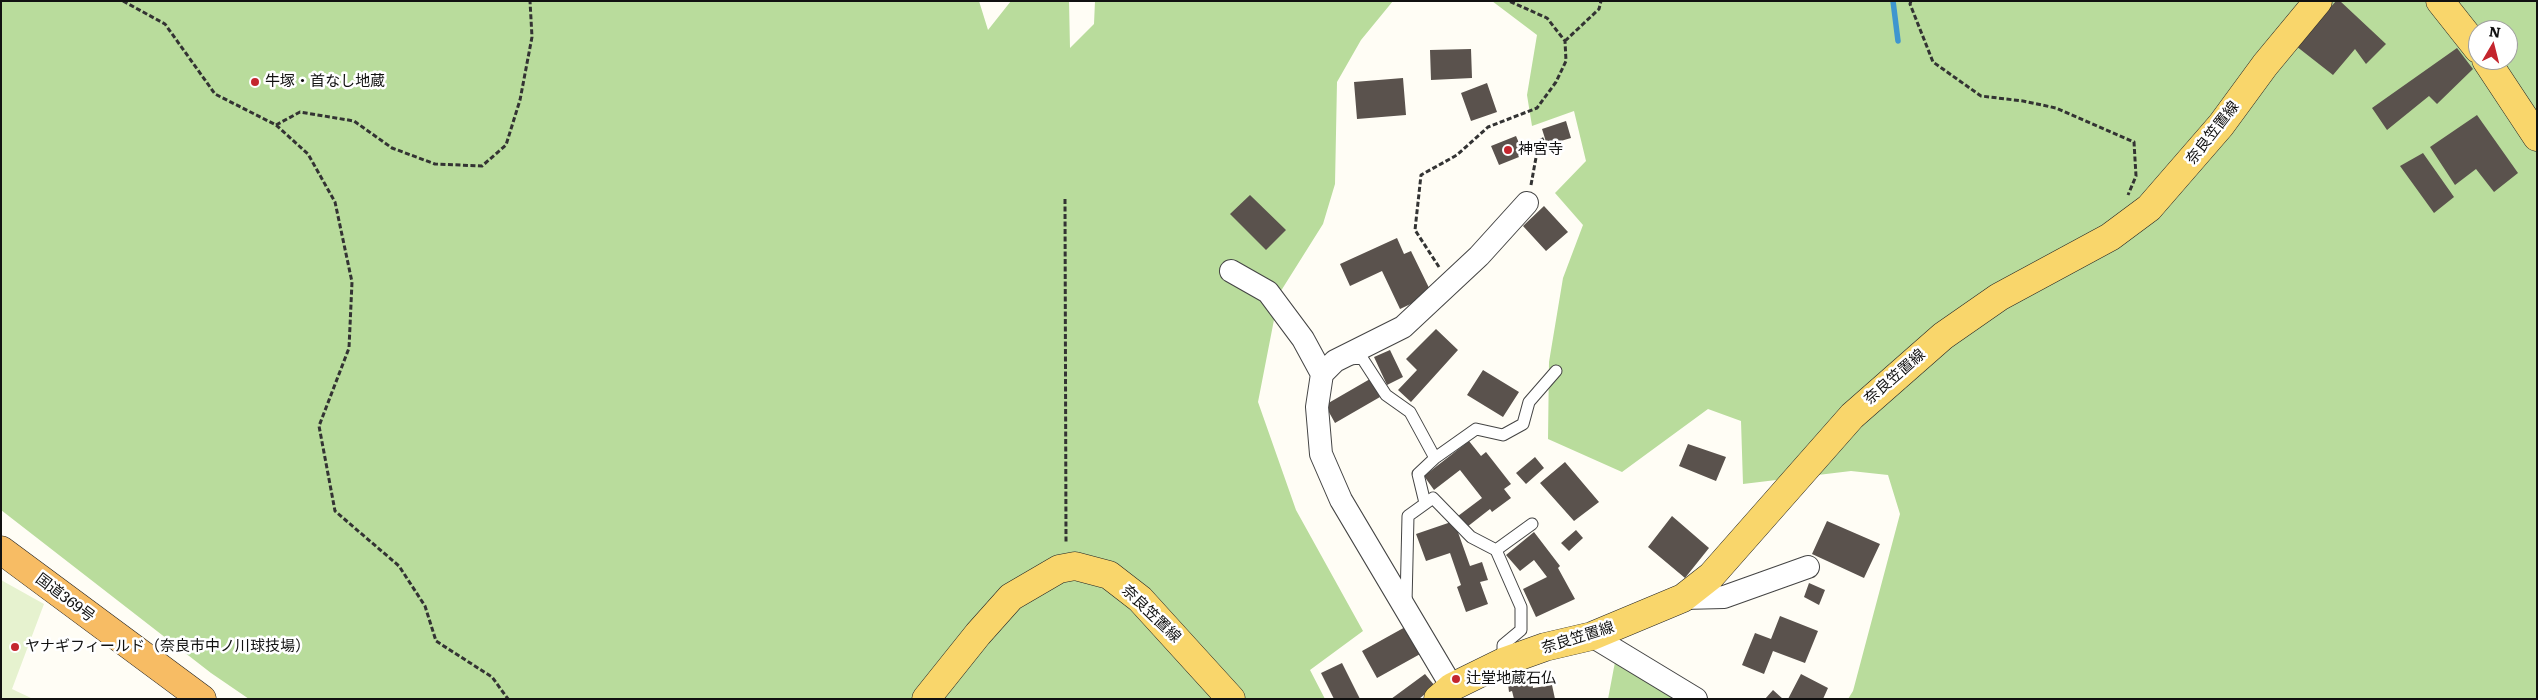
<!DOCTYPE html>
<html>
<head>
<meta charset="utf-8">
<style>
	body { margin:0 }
	#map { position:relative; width:2538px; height:700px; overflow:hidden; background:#fffdf5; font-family:Literata,serif }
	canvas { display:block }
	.frame { position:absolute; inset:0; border:2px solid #111; pointer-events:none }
	.north { position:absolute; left:2468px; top:20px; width:50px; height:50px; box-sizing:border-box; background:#fff; border:1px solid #a0a0a0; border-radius:50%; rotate:8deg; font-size:14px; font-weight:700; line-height:20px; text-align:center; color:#111 }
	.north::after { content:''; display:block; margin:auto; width:18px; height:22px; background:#c4262e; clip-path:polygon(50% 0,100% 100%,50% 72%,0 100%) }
</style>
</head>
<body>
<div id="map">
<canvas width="2538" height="700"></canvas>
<div class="frame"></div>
<div class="north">N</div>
</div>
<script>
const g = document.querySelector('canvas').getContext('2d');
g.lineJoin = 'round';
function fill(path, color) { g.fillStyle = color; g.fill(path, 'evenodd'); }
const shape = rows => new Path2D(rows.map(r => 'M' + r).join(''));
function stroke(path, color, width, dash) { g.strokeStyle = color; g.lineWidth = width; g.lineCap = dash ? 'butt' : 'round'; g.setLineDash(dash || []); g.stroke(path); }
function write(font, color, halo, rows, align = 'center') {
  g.font = font + ' Literata,"Noto Sans JP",serif'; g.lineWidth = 5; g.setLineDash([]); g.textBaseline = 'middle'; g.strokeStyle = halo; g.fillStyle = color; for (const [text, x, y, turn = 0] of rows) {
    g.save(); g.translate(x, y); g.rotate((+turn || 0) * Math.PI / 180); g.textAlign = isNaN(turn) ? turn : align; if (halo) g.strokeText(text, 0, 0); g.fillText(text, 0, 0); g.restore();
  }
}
const forest = shape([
	[1,1,979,1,988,30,1011,1,1069,1,1070,48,1094,24,1095,1,1393,1,1361,40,1337,82,1335,184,1323,224,1279,294,1258,402,1296,510,1363,631,1310,670,1325,699,249,699,211,673,1,510],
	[1492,1,2537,1,2537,699,1848,699,1853,691,1900,514,1888,475,1851,471,1743,484,1741,421,1708,409,1622,472,1548,439,1549,362,1563,278,1583,225,1555,193,1586,161,1574,111,1532,126,1527,95,1537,35],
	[2478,30,2508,30,2508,60,2478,60],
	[1615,662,1699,699,1608,699]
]);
const pitch = shape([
	[1,580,44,604,12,689,33,699,1,699]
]);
const stream = shape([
	[1893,1,1898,41]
]);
const building = shape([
	[2336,1,2340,1,2386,44,2366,64,2355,49,2333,75,2296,46],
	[2457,48,2473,69,2437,104,2429,96,2387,130,2372,108],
	[1471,49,1472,78,1431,80,1430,50],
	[1403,78,1406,115,1357,119,1354,82],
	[1487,83,1497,112,1471,121,1461,93],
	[2477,115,2518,173,2494,192,2476,169,2455,185,2430,147],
	[1566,121,1571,138,1547,145,1542,129],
	[1516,136,1524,155,1499,165,1491,146],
	[2423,153,2454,197,2434,213,2400,166],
	[1250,195,1286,230,1266,250,1230,214],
	[1544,206,1568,232,1546,251,1523,226],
	[1397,238,1404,254,1411,251,1432,294,1400,309,1382,271,1350,286,1340,264],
	[1436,329,1458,350,1411,402,1398,390,1417,370,1406,359],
	[1390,350,1403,377,1387,385,1374,357],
	[1483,370,1519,392,1503,417,1467,395],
	[1370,379,1380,397,1335,423,1325,405],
	[1469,441,1481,456,1486,452,1511,484,1504,489,1511,498,1492,512,1490,509,1467,527,1458,516,1482,498,1460,470,1434,490,1424,476],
	[1688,444,1726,457,1716,481,1679,466],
	[1535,457,1544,468,1526,484,1516,473],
	[1565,462,1599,502,1574,521,1540,483],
	[1672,516,1709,548,1685,578,1648,547],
	[1454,521,1470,566,1482,562,1488,580,1480,582,1488,604,1466,612,1457,587,1461,585,1450,553,1426,561,1416,534],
	[1827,521,1880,544,1864,578,1812,554],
	[1576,530,1583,538,1569,551,1561,543],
	[1534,532,1560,566,1558,568,1575,599,1536,617,1523,589,1547,577,1534,560,1520,571,1506,555],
	[1809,583,1825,590,1819,605,1804,597],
	[1780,616,1818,631,1805,663,1773,651,1764,674,1742,665,1755,633,1771,639],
	[1407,626,1422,653,1377,678,1362,651],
	[1342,663,1360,699,1334,699,1321,673],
	[1530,672,1533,688,1552,685,1555,699,1514,699,1512,691,1509,692,1507,676],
	[1425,674,1435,686,1419,699,1391,699],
	[1801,674,1828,688,1823,699,1788,699],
	[1773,690,1783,699,1765,699]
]);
const path = shape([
	[123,1,165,24,215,94,276,125,308,154,335,202,352,282,349,348,319,426,335,511,399,566,425,606,436,641,492,677,508,699],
	[1911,1,1910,4,1933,62,1981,96,2023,101,2056,108,2134,142,2136,176,2128,195],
	[1565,41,1599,9,1601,1],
	[276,125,300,112,354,121,392,148,435,164,482,166,506,145,520,100,532,37,530,1],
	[1531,185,1539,141,1545,138],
	[1065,199,1066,544],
	[1439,267,1415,230,1421,175,1457,155,1488,127,1537,108,1556,82,1566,61,1565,41,1547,18,1509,1]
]);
const service = shape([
	[1349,359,1362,358,1386,395,1410,412,1435,458],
	[1425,503,1418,474,1435,458,1476,429,1503,435,1523,424,1529,402,1556,371],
	[1496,550,1532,524],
	[1406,603,1408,516,1433,498,1471,537,1496,550,1521,607,1521,630,1503,645,1503,662]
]);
const minor = shape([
	[1231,271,1268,292,1303,339,1322,374],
	[1683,598,1724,597,1808,567],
	[1592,636,1696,699],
	[1452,687,1341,500,1321,454,1317,407,1322,374,1335,361,1403,327,1479,256,1527,203]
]);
const primary = shape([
	[2440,1,2478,49],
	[2486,60,2537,137],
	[926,699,978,634,1011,597,1059,569,1075,566,1109,575,1140,599,1231,699],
	[1438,699,1452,687,1503,662,1545,647,1592,636,1683,598,1711,576,1852,416,1943,336,1999,297,2110,237,2149,208,2221,125,2265,65,2318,1]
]);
const trunk = shape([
	[1,550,202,699]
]);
const markers = [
	[255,82,5,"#c4262e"],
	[1508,150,5,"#c4262e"],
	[15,647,5,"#c4262e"],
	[1456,679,5,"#c4262e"]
];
const poiNames = [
	["牛塚・首なし地蔵",265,82],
	["神宮寺",1518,150],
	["ヤナギフィールド（奈良市中ノ川球技場）",25,647],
	["辻堂地蔵石仏",1466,679]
];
const streetNames = [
	["奈良笠置線",2213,133,-52],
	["奈良笠置線",1895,377,-41],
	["国道369号",65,598,37],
	["奈良笠置線",1151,614,44],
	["奈良笠置線",1578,638,-17]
];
fill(forest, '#b9dc9c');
fill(pitch, '#e6f2cf');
stroke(stream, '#3f96cf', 5.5);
fill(building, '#5a524d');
stroke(service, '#444', 13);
stroke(minor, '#444', 24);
stroke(primary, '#222', 29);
stroke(trunk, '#222', 29);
stroke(path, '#333', 3, [5, 2.5]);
stroke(service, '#fff', 11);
stroke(minor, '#fff', 22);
stroke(primary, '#f9d66b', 28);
stroke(trunk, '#f7bc64', 28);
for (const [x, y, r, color] of markers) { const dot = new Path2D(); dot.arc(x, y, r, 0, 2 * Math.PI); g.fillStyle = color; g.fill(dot); stroke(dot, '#fff', 2); }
write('15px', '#111', '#fff', poiNames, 'left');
write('15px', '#111', '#fff', streetNames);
</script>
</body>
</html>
